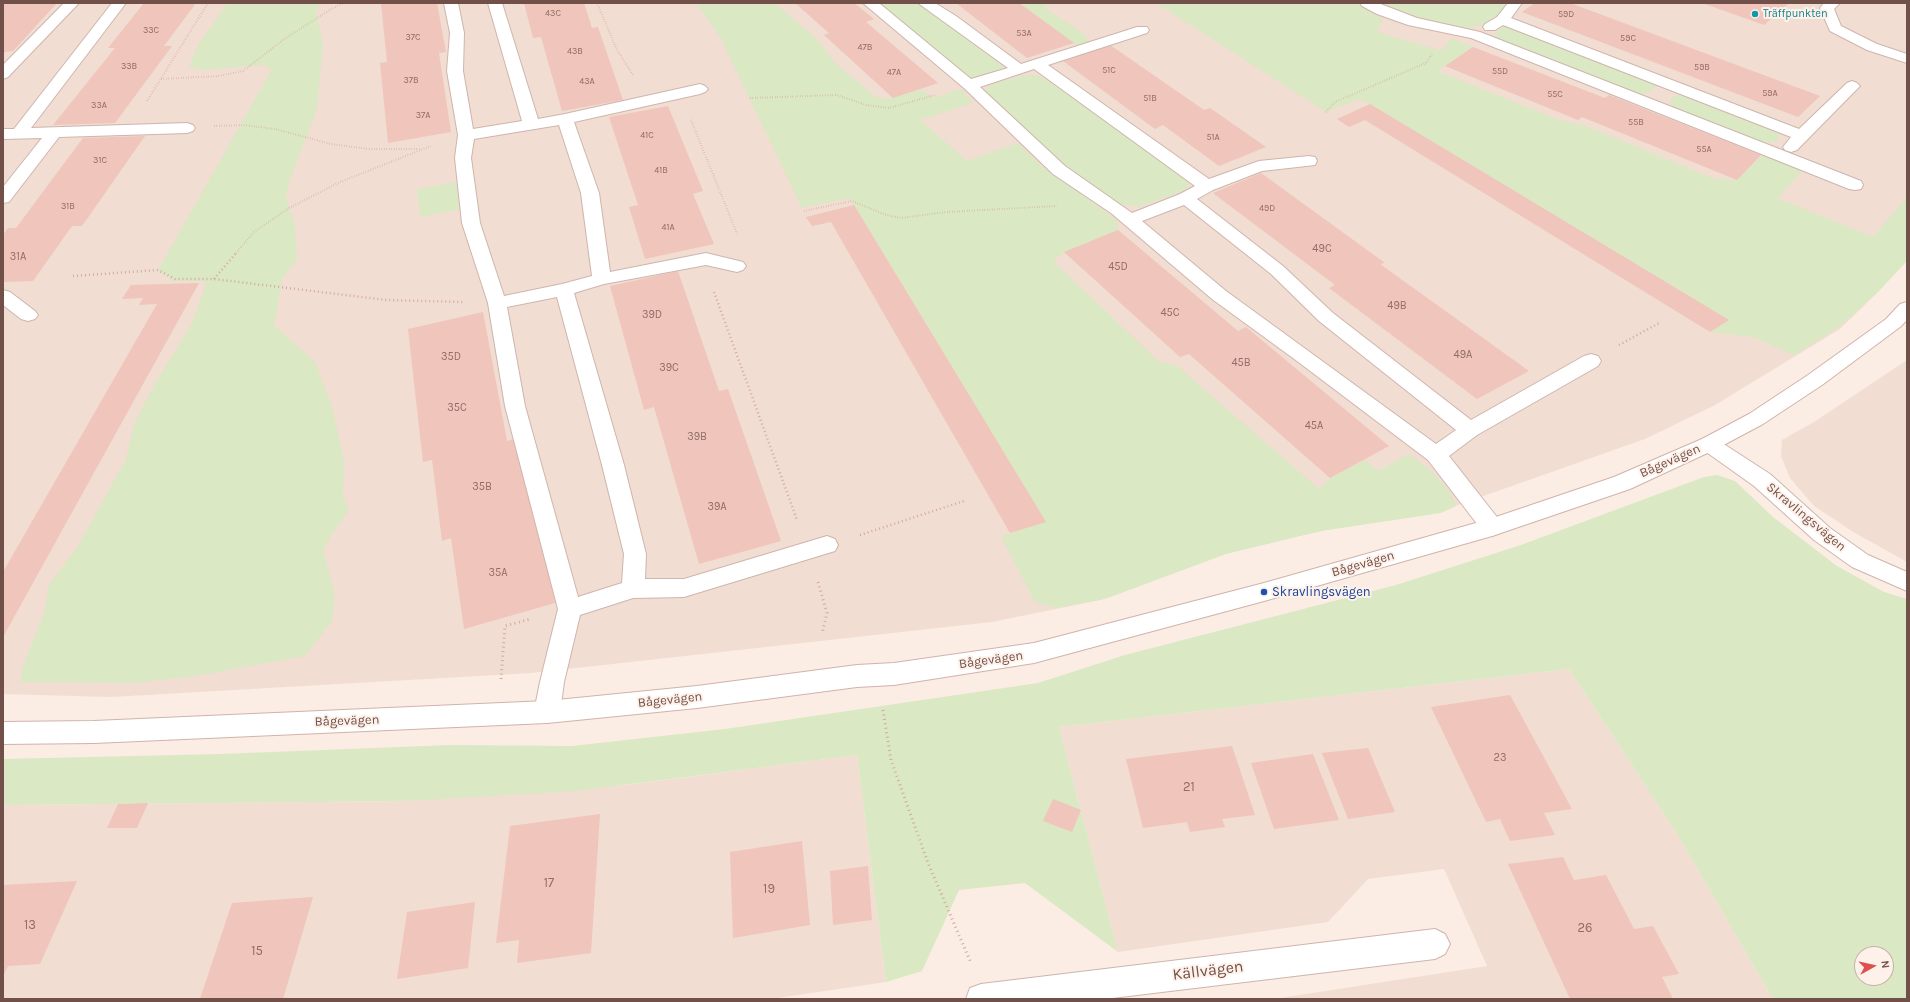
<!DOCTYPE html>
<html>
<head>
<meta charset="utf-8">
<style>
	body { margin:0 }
	#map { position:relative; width:1910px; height:1002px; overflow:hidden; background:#fbede3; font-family:Karla,sans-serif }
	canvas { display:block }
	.frame { position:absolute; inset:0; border:4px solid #72504a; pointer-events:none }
	.north { position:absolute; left:1854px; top:946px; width:40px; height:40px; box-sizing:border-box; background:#fef1e9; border:1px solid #c6b1a9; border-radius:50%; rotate:82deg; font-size:11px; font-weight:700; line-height:16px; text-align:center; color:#72504a }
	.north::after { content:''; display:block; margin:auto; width:14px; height:18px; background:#e04f4e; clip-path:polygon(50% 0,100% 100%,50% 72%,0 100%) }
</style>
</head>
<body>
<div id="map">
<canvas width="1910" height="1002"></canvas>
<div class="frame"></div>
<div class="north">N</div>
</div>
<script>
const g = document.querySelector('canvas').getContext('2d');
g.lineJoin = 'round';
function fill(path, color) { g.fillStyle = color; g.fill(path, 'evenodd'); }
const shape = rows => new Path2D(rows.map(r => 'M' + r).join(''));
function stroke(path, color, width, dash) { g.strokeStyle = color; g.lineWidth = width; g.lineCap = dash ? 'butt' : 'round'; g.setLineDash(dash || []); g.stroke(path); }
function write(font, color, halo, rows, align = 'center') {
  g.font = font + ' Karla,sans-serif'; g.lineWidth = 4; g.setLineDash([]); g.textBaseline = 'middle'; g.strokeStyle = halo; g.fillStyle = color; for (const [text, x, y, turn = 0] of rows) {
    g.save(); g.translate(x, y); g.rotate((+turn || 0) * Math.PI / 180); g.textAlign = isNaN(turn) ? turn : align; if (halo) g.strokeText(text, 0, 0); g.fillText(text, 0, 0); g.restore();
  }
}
const residential = shape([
	[3,3,1907,3,1907,259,1879,291,1840,329,1715,405,1645,439,1444,510,1327,530,1222,552,1100,600,992,622,531,673,111,697,3,694],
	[1907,360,1907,562,1855,533,1814,506,1790,478,1781,456,1782,440,1814,422],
	[1569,669,1677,834,1773,999,1274,999,1487,966,1444,869,1368,879,1328,922,1118,952,1059,727],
	[857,755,886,982,771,999,3,999,3,805,406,801,626,785]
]);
const green = shape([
	[228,3,322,3,316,10,323,44,317,109,289,182,286,198,295,225,297,259,282,279,274,325,315,362,332,407,344,461,343,496,349,510,332,534,323,551,335,595,332,621,305,656,196,676,134,683,20,682,24,664,44,613,49,585,78,546,126,459,134,424,155,384,192,323,206,284,203,281,173,281,158,270,271,71,265,65,204,70,189,67,198,45],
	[696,3,774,3,816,38,835,63,877,98,893,98,921,89,933,98,961,89,973,103,920,120,967,161,1018,143,1044,168,1117,220,1118,230,1064,252,1053,261,1158,361,1177,366,1319,489,1330,478,1365,460,1378,471,1409,454,1435,474,1451,494,1456,506,1441,513,1321,531,1226,554,1105,599,1057,608,1035,602,1001,537,1045,521,850,198,802,208,720,37],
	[880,3,919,3,941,18,1004,67,1001,73,987,77,974,78,957,73,879,5],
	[1019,3,1052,3,1043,7,1086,35,1088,42,1079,46,1073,43],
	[1156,3,1355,3,1383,19,1377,32,1441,51,1452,38,1473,47,1437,71,1559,120,1586,126,1712,178,1737,180,1764,154,1804,169,1777,198,1873,237,1907,197,1907,261,1879,291,1838,328,1794,355,1753,337,1710,332,1729,320,1370,104,1359,99,1326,112],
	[1378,3,1502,3,1505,6,1499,14,1485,24,1469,28,1448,25,1411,16],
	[1504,26,1515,28,1595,59,1630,76,1658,86,1644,94,1630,92,1497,40,1495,32],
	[1030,74,1042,77,1169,165,1189,182,1187,190,1138,207,1120,204,1066,167,987,96,985,89,995,83],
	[1687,94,1768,126,1780,135,1777,142,1761,142,1681,111,1669,103,1674,96],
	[456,182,460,209,420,217,417,189],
	[1717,475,1735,481,1773,517,1837,566,1884,592,1907,599,1907,999,1773,999,1677,834,1569,669,1059,727,1118,952,1025,883,959,890,922,971,886,982,857,755,577,791,406,801,3,805,3,759,221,754,449,745,572,746,725,729,1038,683,1125,655,1396,585,1521,545,1704,477],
	[1862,954,1886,954,1886,978,1862,978]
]);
const building = shape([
	[5,3,57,3,13,51,5,52,3,54,3,5],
	[144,3,196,3,164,46,172,46,115,123,53,125,115,48,108,48],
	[381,3,437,3,446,52,439,53,451,132,388,143,380,63,387,62],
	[524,3,584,3,592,28,598,27,623,100,562,111,541,37,533,38],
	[795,3,854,3,874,19,866,22,938,83,893,98,824,35,829,33],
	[956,3,1019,3,1074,43,1027,58],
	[1535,3,1570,3,1820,96,1798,117,1522,12],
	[1702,3,1789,3,1764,25],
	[1110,45,1204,110,1210,108,1266,147,1219,166,1163,125,1155,129,1063,61],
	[1473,47,1605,98,1609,95,1761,155,1737,180,1582,117,1578,120,1445,66],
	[1370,104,1729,320,1710,332,1365,120,1349,127,1337,119],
	[668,106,703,191,693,194,714,244,645,259,629,207,638,205,609,117],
	[145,136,82,226,72,226,33,281,3,282,3,235,8,228,16,228,83,138],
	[1261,173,1385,263,1380,264,1529,371,1477,399,1329,288,1335,285,1213,193],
	[854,205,1046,522,1010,533,831,222,812,226,806,217],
	[1118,230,1238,331,1246,327,1389,446,1330,478,1189,354,1180,357,1064,252],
	[678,271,719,391,728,389,781,541,699,564,654,407,644,410,610,286],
	[199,283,3,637,3,572,157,304,139,305,143,298,122,299,131,285],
	[483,312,507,441,517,438,533,517,537,515,555,603,464,629,451,538,442,541,432,460,423,462,408,329],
	[1510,695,1572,809,1544,813,1555,835,1510,841,1500,819,1486,822,1431,707],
	[1232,746,1255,815,1222,819,1225,827,1190,832,1187,822,1143,828,1126,759],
	[1368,748,1395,812,1348,819,1322,753],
	[1313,754,1339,820,1274,829,1251,763],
	[1053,799,1081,810,1072,832,1043,821],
	[148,803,137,828,107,828,118,804],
	[600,814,591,953,517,963,519,940,496,943,510,826],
	[802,841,810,925,733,938,730,852],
	[1563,857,1574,880,1606,875,1634,929,1653,926,1679,974,1662,977,1673,999,1570,999,1508,864],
	[868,866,872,920,833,925,830,871],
	[77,881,40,964,8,966,3,976,3,885],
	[313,897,283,999,200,999,232,903],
	[475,902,468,968,397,979,407,912]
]);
const pathFar2 = shape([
	[597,3,617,50,633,75],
	[161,79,219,76,243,71,283,40,331,9,344,3],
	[750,98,837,95,866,105,889,108,935,95],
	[147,101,208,3],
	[1326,112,1335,102,1426,63,1432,54],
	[691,120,738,236],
	[214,126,243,125,275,129,331,144,369,149,420,149],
	[804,211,852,201,886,215,901,218,946,212,1057,206],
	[236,253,254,232,289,208,340,182,431,146]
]);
const pathFar1 = shape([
	[73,276,158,270,175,279,214,279,386,300,463,302],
	[214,279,237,252],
	[714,292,797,520],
	[1619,345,1659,323],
	[860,535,964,501]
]);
const path = shape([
	[818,582,827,613,822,634],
	[501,679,505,626,530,619],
	[883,710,891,760,928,863,971,963]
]);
const lane = shape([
	[64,3,79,3,8,77,3,79,3,65,64,3],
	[112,3,126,3,31,128,187,123,193,125,195,128,193,131,187,133,59,137,9,202,3,203,3,187,42,138,3,139,3,129,14,129,112,3],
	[444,3,458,3,464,33,463,71,473,129,522,121,488,3,502,3,538,119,565,114,700,84,705,86,708,89,705,92,700,94,574,122,599,193,610,272,706,253,743,262,746,266,743,270,737,272,706,265,604,284,574,293,624,465,646,554,645,579,684,579,827,536,835,539,838,545,835,551,684,597,633,598,580,615,564,682,560,712,556,720,547,723,538,720,534,712,540,682,558,609,505,406,488,303,462,223,455,158,458,135,447,71,450,33,444,3],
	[559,125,581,193,592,276,562,284,504,296,480,223,471,158,474,139,559,125],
	[557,297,602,465,624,554,622,583,578,597,525,406,507,307,557,297],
	[863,3,879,3,971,79,1008,68,918,3,935,3,956,16,1021,64,1137,27,1147,27,1149,30,1147,33,1048,65,1209,179,1259,161,1309,156,1315,157,1317,161,1315,165,1262,171,1213,190,1197,199,1283,266,1333,313,1471,420,1584,356,1591,354,1598,356,1601,361,1598,366,1477,435,1449,456,1500,521,1503,527,1500,533,1492,536,1484,533,1428,460,1297,361,1212,299,1111,213,1053,174,964,88,863,3],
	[1034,69,1195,186,1180,194,1132,213,1065,166,980,87,1034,69],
	[1184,205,1271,274,1319,321,1456,430,1436,444,1226,291,1142,221,1184,205],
	[1360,3,1378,3,1417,18,1480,32,1861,181,1863,185,1861,189,1855,190,1849,189,1471,38,1408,25,1377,14,1362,6,1360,3],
	[1508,3,1522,3,1511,18,1799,129,1847,83,1852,81,1857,83,1860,86,1797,150,1791,152,1785,150,1783,147,1791,137,1503,25,1495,30,1485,30,1483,27,1485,24,1497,17,1508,3],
	[1824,3,1840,3,1834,9,1841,26,1877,44,1907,54,1907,63,1867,50,1830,31,1820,8,1824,3],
	[3,290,10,292,35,311,38,315,35,319,28,321,21,319,3,305,3,290]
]);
const street = shape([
	[1709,436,1716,439,1770,474,1830,528,1868,555,1907,572,1907,591,1852,567,1814,540,1754,486,1702,449,1698,444,1702,439,1709,436],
	[1435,929,1445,934,1450,944,1445,954,1435,959,1104,999,966,999,970,988,981,984,1435,929]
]);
const secondary = shape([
	[1907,302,1907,320,1900,327,1822,385,1763,424,1716,449,1630,489,1492,536,1264,601,1034,663,894,685,857,687,697,708,547,723,94,743,3,744,3,722,94,721,547,701,697,686,857,665,894,663,1034,643,1264,583,1490,519,1614,477,1702,439,1749,414,1808,375,1886,319,1900,304,1907,302]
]);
const markers = [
	[1755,14,4,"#0f9aa8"],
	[1264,592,4,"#1a4fb4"]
];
const farNumbernames = [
	["43C",553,13],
	["59D",1566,14],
	["33C",151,30],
	["53A",1024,33],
	["37C",413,37],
	["59C",1628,38],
	["47B",865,47],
	["43B",575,51],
	["33B",129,66],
	["59B",1702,67],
	["51C",1109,70],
	["55D",1500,71],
	["47A",894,72],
	["37B",411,80],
	["43A",587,81],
	["59A",1770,93],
	["55C",1555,94],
	["51B",1150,98],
	["33A",99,105],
	["37A",423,115],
	["55B",1636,122],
	["41C",647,135],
	["51A",1213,137],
	["55A",1704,149],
	["31C",100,160],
	["41B",661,170],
	["31B",68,206],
	["49D",1267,208],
	["41A",668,227]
];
const farCulturenames = [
	["Träffpunkten",1763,14]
];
const numberNames = [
	["49C",1322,249],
	["31A",18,257],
	["45D",1118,267],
	["49B",1397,306],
	["45C",1170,313],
	["39D",652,315],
	["49A",1463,355],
	["35D",451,357],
	["45B",1241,363],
	["39C",669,368],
	["35C",457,408],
	["45A",1314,426],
	["39B",697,437],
	["35B",482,487],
	["39A",717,507],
	["35A",498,573],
	["23",1500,758]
];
const streetNames = [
	["Bågevägen",1670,461,-24],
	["Skravlingsvägen",1806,517,40],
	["Bågevägen",1363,564,-16],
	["Bågevägen",991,660,-8],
	["Bågevägen",670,700,-6],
	["Bågevägen",347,721,-2]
];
const transitNames = [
	["Skravlingsvägen",1272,592]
];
const nearNumbernames = [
	["21",1189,787],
	["17",549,883],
	["19",769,889],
	["13",30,925],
	["26",1585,928],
	["15",257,951]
];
const nearStreetnames = [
	["Källvägen",1208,971,-7]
];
fill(residential, '#f2ddd2');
fill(green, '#dae8c3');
fill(building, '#efc5bc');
stroke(lane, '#ceb5ad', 2);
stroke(street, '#ceb5ad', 2);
stroke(secondary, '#d0b3ab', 2);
stroke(pathFar2, '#d4a9a0', 2, [0.5, 2]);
stroke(pathFar1, '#d4a9a0', 2.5, [1, 3]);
stroke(path, '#d4a9a0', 3, [1, 3.5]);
fill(lane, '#fff');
fill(street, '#fff');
fill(secondary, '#fff');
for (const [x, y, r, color] of markers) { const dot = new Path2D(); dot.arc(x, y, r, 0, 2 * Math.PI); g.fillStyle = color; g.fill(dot); stroke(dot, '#fef1e9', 1.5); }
write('9px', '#916d66', null, farNumbernames);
write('11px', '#0d838f', '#fef1e9', farCulturenames, 'left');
write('11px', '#916d66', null, numberNames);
write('13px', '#72504a', '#fef1e9', streetNames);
write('13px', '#164399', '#fef1e9', transitNames, 'left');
write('13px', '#916d66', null, nearNumbernames);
write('16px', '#72504a', '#fef1e9', nearStreetnames);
</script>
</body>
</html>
